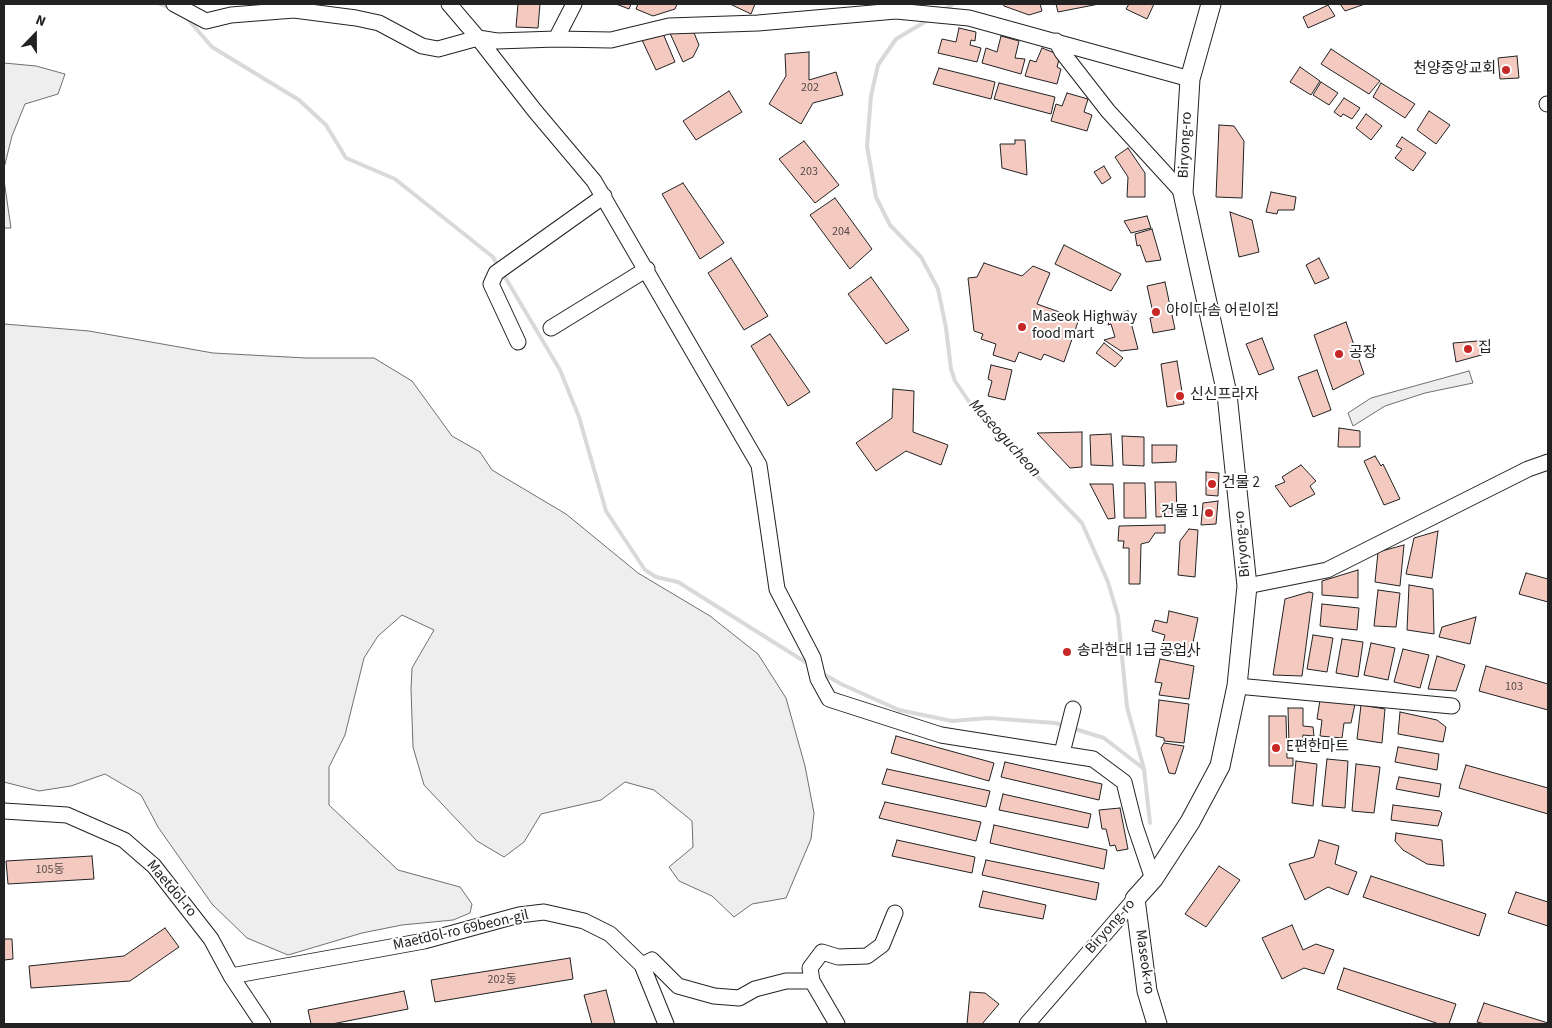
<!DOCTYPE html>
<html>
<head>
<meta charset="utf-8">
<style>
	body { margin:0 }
	#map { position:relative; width:1552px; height:1028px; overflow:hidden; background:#fff; font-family:"Source Sans 3",sans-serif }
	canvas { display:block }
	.frame { position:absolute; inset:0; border:5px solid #222; pointer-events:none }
	.north { position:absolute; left:10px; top:10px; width:50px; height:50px; -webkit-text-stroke:4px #fff; paint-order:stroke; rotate:22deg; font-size:14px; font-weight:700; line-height:20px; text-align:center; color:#222 }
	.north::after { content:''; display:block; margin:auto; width:18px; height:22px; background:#222; clip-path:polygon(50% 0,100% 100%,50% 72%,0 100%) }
</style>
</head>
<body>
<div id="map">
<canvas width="1552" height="1028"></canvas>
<div class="frame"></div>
<div class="north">N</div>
</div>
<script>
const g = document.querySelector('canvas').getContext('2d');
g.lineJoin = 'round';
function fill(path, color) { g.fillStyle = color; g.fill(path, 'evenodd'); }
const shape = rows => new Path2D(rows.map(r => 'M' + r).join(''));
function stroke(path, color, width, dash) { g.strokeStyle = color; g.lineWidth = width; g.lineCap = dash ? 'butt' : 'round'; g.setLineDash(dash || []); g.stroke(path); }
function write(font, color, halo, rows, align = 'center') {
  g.font = font + ' "Source Sans 3","Noto Sans KR",sans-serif'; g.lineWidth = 4; g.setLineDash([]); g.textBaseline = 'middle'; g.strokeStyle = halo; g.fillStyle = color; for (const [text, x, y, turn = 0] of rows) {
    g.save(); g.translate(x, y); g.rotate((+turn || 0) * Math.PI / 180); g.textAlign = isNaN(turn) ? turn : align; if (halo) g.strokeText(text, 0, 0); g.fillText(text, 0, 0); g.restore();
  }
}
const green = shape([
	[4,63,36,66,65,74,58,94,25,104,12,136,4,168,4,63],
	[4,180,11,228,4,228,4,180],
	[4,324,89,331,213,353,306,358,374,358,412,381,452,436,480,452,492,470,566,514,638,573,710,616,758,654,786,698,805,766,814,813,811,839,786,898,752,904,734,917,712,896,679,881,669,867,693,847,692,821,654,790,625,782,601,800,541,814,524,842,504,857,477,841,424,785,413,747,411,689,412,668,434,630,402,615,378,636,364,658,345,735,329,767,329,805,398,870,460,887,472,904,470,913,453,920,402,925,362,933,288,955,247,938,212,904,158,827,141,795,105,774,71,786,39,791,4,782,4,324],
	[1469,371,1473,383,1425,393,1385,406,1353,426,1348,413,1371,398,1469,371]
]);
const stream = shape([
	[160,4,172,8],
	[942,11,953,4],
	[186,17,212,47,299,100,326,125,346,158,395,179,493,257,498,266],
	[928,20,896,39,878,65,871,96,867,146,876,197,890,225,921,257,938,289,946,328,951,369,955,381,978,415,1082,523,1108,582,1118,616,1127,707,1144,769,1150,823],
	[502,272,560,370,579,417,606,511,645,570,656,577,678,582,810,665],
	[820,672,841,684,899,710,952,721,989,718,1055,723,1065,726],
	[1072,728,1104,738,1144,769]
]);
const building = shape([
	[518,4,540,4,538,28,516,27,518,4],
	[616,4,631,4,629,9,616,4],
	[638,4,677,4,675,9,653,16,636,9,638,4],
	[730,4,755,4,751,14,730,4],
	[1003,4,1040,4,1042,11,1029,15,1004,6,1003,4],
	[1056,4,1099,4,1058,12,1056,4],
	[1129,4,1154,4,1147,19,1126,9,1129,4],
	[1340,4,1365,4,1345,11,1340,4],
	[1328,5,1335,16,1308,28,1303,17,1328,5],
	[692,28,699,45,693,57,683,62,669,31,692,28],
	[959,28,976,32,975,41,971,40,970,45,981,48,977,62,938,53,942,39,956,42,959,28],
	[662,31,675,62,656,70,642,40,662,31],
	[1001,36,1019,41,1015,58,1025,59,1021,74,982,63,986,48,997,52,1001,36],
	[1042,48,1060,55,1057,67,1061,69,1057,84,1025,76,1030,60,1036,62,1042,48],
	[1331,49,1380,81,1369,94,1321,64,1331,49],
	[809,52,809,80,836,72,843,95,813,103,801,124,769,104,786,76,785,54,809,52],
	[1517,56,1519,78,1500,79,1498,58,1517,56],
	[1300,67,1320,81,1311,95,1290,82,1300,67],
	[939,68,995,82,991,99,933,84,939,68],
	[1321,82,1338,93,1329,105,1313,95,1321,82],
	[999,83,1055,97,1051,114,994,99,999,83],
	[1381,83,1415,104,1405,118,1373,97,1381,83],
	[729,91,742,112,696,140,683,121,729,91],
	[1067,93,1088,99,1084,112,1092,115,1087,131,1051,121,1056,104,1062,106,1067,93],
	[1344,98,1360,108,1352,119,1343,114,1341,117,1334,112,1344,98],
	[1429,111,1450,125,1436,144,1417,130,1429,111],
	[1366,114,1382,126,1371,140,1356,128,1366,114],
	[1219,125,1234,126,1244,141,1242,198,1216,197,1219,125],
	[1402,137,1426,153,1413,171,1395,158,1402,149,1396,146,1402,137],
	[1015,140,1025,140,1027,175,1002,168,1000,144,1015,144,1015,140],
	[804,141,839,185,815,203,779,159,804,141],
	[1128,148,1145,173,1145,197,1127,197,1128,177,1115,157,1128,148],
	[1104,166,1111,178,1102,184,1094,172,1104,166],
	[683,183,724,243,700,259,662,194,683,183],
	[1271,192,1296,197,1294,210,1278,210,1277,214,1266,212,1271,192],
	[835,198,872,249,850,269,810,215,835,198],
	[1230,212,1252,220,1259,252,1239,257,1230,212],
	[1147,216,1151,228,1131,233,1124,221,1147,216],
	[1152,229,1161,260,1146,262,1140,245,1137,246,1135,234,1152,229],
	[1064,245,1121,274,1111,291,1055,264,1064,245],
	[731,258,768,316,744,330,708,273,731,258],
	[1319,258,1329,278,1315,284,1306,265,1319,258],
	[984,263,1022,276,1033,266,1050,273,1037,304,1079,319,1064,362,1044,354,1041,360,1019,352,1015,362,993,355,996,344,981,339,983,334,974,331,968,278,977,277,984,263],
	[871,277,909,330,886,344,848,294,871,277],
	[1165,282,1175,329,1153,333,1150,318,1154,317,1147,286,1165,282],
	[1128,311,1138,349,1121,351,1104,340,1115,337,1111,324,1108,325,1111,314,1128,311],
	[1346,322,1364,374,1333,390,1314,335,1346,322],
	[770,334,810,392,788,406,751,346,770,334],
	[1262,338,1274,369,1259,375,1246,344,1262,338],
	[1478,341,1485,354,1456,362,1453,343,1478,341],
	[1104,343,1123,358,1115,367,1096,353,1104,343],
	[1177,361,1184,404,1167,407,1161,364,1177,361],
	[991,365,1012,370,1005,400,988,396,992,381,988,379,991,365],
	[1317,370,1331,410,1313,417,1298,377,1317,370],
	[893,389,914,391,913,432,948,445,941,465,906,451,876,471,856,443,892,418,893,389],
	[1339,428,1360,431,1360,447,1338,447,1339,428],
	[1082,432,1082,467,1070,468,1037,433,1082,432],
	[1111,434,1113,466,1091,465,1090,435,1111,434],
	[1122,436,1144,437,1144,466,1123,465,1122,436],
	[1152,445,1177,445,1176,462,1152,463,1152,445],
	[1375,456,1381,466,1383,464,1400,499,1384,505,1364,461,1375,456],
	[1301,465,1316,481,1310,486,1315,494,1290,507,1275,486,1285,482,1282,477,1301,465],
	[1206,472,1219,473,1218,496,1206,495,1206,472],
	[1155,482,1176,482,1177,516,1156,517,1155,482],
	[1124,483,1145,483,1146,518,1124,518,1124,483],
	[1090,484,1113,484,1115,518,1108,519,1090,484],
	[1218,501,1216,524,1201,525,1203,503,1218,501],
	[1165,525,1165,533,1155,533,1149,542,1141,544,1140,584,1129,584,1129,548,1123,548,1124,541,1118,541,1119,526,1165,525],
	[1189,529,1198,530,1195,577,1178,575,1180,541,1189,529],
	[1438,531,1432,578,1406,574,1414,538,1438,531],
	[1404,545,1400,586,1375,582,1378,552,1404,545],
	[1358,570,1358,598,1322,595,1322,581,1358,570],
	[1526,573,1548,579,1548,602,1519,594,1526,573],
	[1409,585,1433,589,1434,634,1407,630,1409,585],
	[1378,590,1400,593,1396,627,1374,626,1378,590],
	[1309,592,1313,593,1302,676,1273,675,1285,599,1309,592],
	[1322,604,1359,608,1357,630,1320,626,1322,604],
	[1169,611,1198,618,1190,657,1161,650,1165,635,1152,631,1155,620,1167,623,1169,611],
	[1476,617,1470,644,1439,637,1442,627,1476,617],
	[1313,635,1333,638,1327,672,1307,669,1313,635],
	[1342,639,1363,642,1358,677,1336,673,1342,639],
	[1371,643,1395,648,1388,680,1364,675,1371,643],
	[1403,649,1429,655,1420,688,1394,682,1403,649],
	[1437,656,1465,665,1456,691,1428,689,1437,656],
	[1160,659,1194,666,1189,699,1159,695,1162,683,1155,682,1160,659],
	[1486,666,1548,684,1548,710,1479,691,1486,666],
	[1159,700,1189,704,1184,743,1164,741,1164,738,1156,736,1159,700],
	[1320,700,1355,704,1351,723,1344,723,1342,738,1320,736,1322,720,1317,719,1320,700],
	[1361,705,1385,709,1382,743,1357,739,1361,705],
	[1288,708,1303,708,1303,726,1313,727,1314,736,1303,735,1302,746,1289,746,1288,708],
	[1400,712,1437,720,1446,727,1443,742,1398,734,1400,712],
	[1269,716,1286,716,1287,758,1293,758,1293,766,1269,766,1269,716],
	[896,736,994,763,989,781,891,753,896,736],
	[1164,743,1184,746,1175,774,1169,773,1161,748,1164,743],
	[1398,747,1439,754,1437,770,1395,762,1398,747],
	[1327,759,1348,761,1345,808,1322,806,1327,759],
	[1296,761,1317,764,1313,806,1292,803,1296,761],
	[1005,762,1102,784,1099,800,1001,777,1005,762],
	[1356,764,1380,767,1374,813,1352,811,1356,764],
	[1466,765,1548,788,1548,814,1459,788,1466,765],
	[887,769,990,791,986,807,882,784,887,769],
	[1399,777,1441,784,1439,797,1396,789,1399,777],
	[1003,794,1091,814,1088,828,999,810,1003,794],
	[885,802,981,822,976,841,879,818,885,802],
	[1393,805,1440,811,1442,813,1438,826,1391,820,1393,805],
	[1120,808,1128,849,1117,851,1115,845,1110,846,1106,829,1102,829,1099,810,1120,808],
	[994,825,1107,850,1104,869,990,843,994,825],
	[1396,833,1442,840,1444,866,1427,864,1403,850,1395,841,1396,833],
	[897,840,975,857,972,873,892,856,897,840],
	[1319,840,1339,846,1335,864,1357,872,1348,895,1328,887,1305,900,1289,864,1314,857,1319,840],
	[92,856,94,879,8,884,6,861,92,856],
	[986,860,1099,883,1096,900,982,875,986,860],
	[1219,866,1240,880,1206,927,1185,914,1219,866],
	[1371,876,1486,914,1479,936,1363,897,1371,876],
	[983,891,1046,905,1043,919,979,907,983,891],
	[1516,892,1548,902,1548,926,1508,913,1516,892],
	[1292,925,1303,950,1316,944,1334,950,1324,974,1304,968,1282,979,1262,938,1292,925],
	[165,928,179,947,130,981,31,988,29,966,124,956,165,928],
	[4,939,12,939,13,959,4,960,4,939],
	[570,958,573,979,435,1002,431,980,570,958],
	[1344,968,1456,1004,1449,1024,1439,1024,1337,989,1344,968],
	[606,990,615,1024,592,1024,584,995,606,990],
	[404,991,408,1009,332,1024,311,1024,308,1010,404,991],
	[970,992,985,993,999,1004,982,1024,967,1024,970,992],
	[1484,1003,1548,1023,1548,1024,1485,1024,1477,1022,1484,1003]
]);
const minor = shape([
	[174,4,206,21,231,15,294,10,356,18,379,23,422,46,438,49,478,38,449,4],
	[574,4,556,39,497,41,478,38,535,111,594,181,759,465,777,589,813,658,818,679,829,699,941,735,1093,759,1124,782,1135,826,1153,879],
	[556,39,611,40,669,26,758,23,896,11,969,18,1190,79],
	[1056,41,1062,52,1108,111,1183,193],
	[1547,104,1548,104],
	[551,328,647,269],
	[518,342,491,284,496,273,604,196],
	[1247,586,1327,570,1528,469,1548,462],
	[1237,686,1452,706],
	[1062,753,1073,709],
	[4,811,67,815,124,840,154,866,211,939,231,976,263,1024],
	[642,965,652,960,678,986,714,996,739,998,755,989,786,981,812,981,837,1024],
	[231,976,424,941,519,915,544,912,584,921,610,934,642,965,666,1024],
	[812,981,810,968,822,952,838,957,867,956,882,945,895,913],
	[1027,1024,1135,899]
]);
const major = shape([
	[1157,1024,1147,991,1135,899,1153,879,1190,822,1220,766,1237,686,1247,586,1227,394,1183,193,1190,79,1211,4]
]);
const markers = [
	[1506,70,5,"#c62828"],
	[1156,312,5,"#c62828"],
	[1022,327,5,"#c62828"],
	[1468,349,5,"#c62828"],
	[1339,354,5,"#c62828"],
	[1180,396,5,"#c62828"],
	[1212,484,5,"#c62828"],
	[1209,513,5,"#c62828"],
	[1067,652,5,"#c62828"],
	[1276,748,5,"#c62828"]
];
const numberNames = [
	["202",810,88],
	["203",809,172],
	["204",841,232],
	["103",1514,687],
	["105동",50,870],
	["202동",502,980]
];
const poiNames = [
	["천양중앙교회",1496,70,"right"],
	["아이다솜 어린이집",1166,312],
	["Maseok Highway",1032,318],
	["food mart",1032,335],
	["집",1478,349],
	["공장",1349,354],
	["신신프라자",1190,396],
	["건물 2",1222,484],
	["건물 1",1199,513,"right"],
	["송라현대 1급 공업사",1077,652],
	["E편한마트",1286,748]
];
const streetNames = [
	["Biryong-ro",1186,145,-87],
	["Biryong-ro",1243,544,-95],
	["Maetdol-ro",171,889,50],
	["Biryong-ro",1111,927,-49],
	["Maetdol-ro 69beon-gil",461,931,-13],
	["Maseok-ro",1144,962,82]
];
const waterNames = [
	["Maseogucheon",1004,439,48]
];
fill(green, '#eee');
stroke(green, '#6f6f6f', 1);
stroke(stream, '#d9d9d9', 4);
fill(building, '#f3c9c0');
stroke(building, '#222', 1);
stroke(minor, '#222', 17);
stroke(major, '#222', 21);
stroke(minor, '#fff', 15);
stroke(major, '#fff', 19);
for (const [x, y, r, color] of markers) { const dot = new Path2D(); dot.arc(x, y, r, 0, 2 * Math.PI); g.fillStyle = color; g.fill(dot); stroke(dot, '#fff', 2); }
write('12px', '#564c4a', null, numberNames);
write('15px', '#222', '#fff', poiNames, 'left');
write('15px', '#222', '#fff', streetNames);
write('italic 16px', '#222', '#fff', waterNames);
</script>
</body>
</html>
